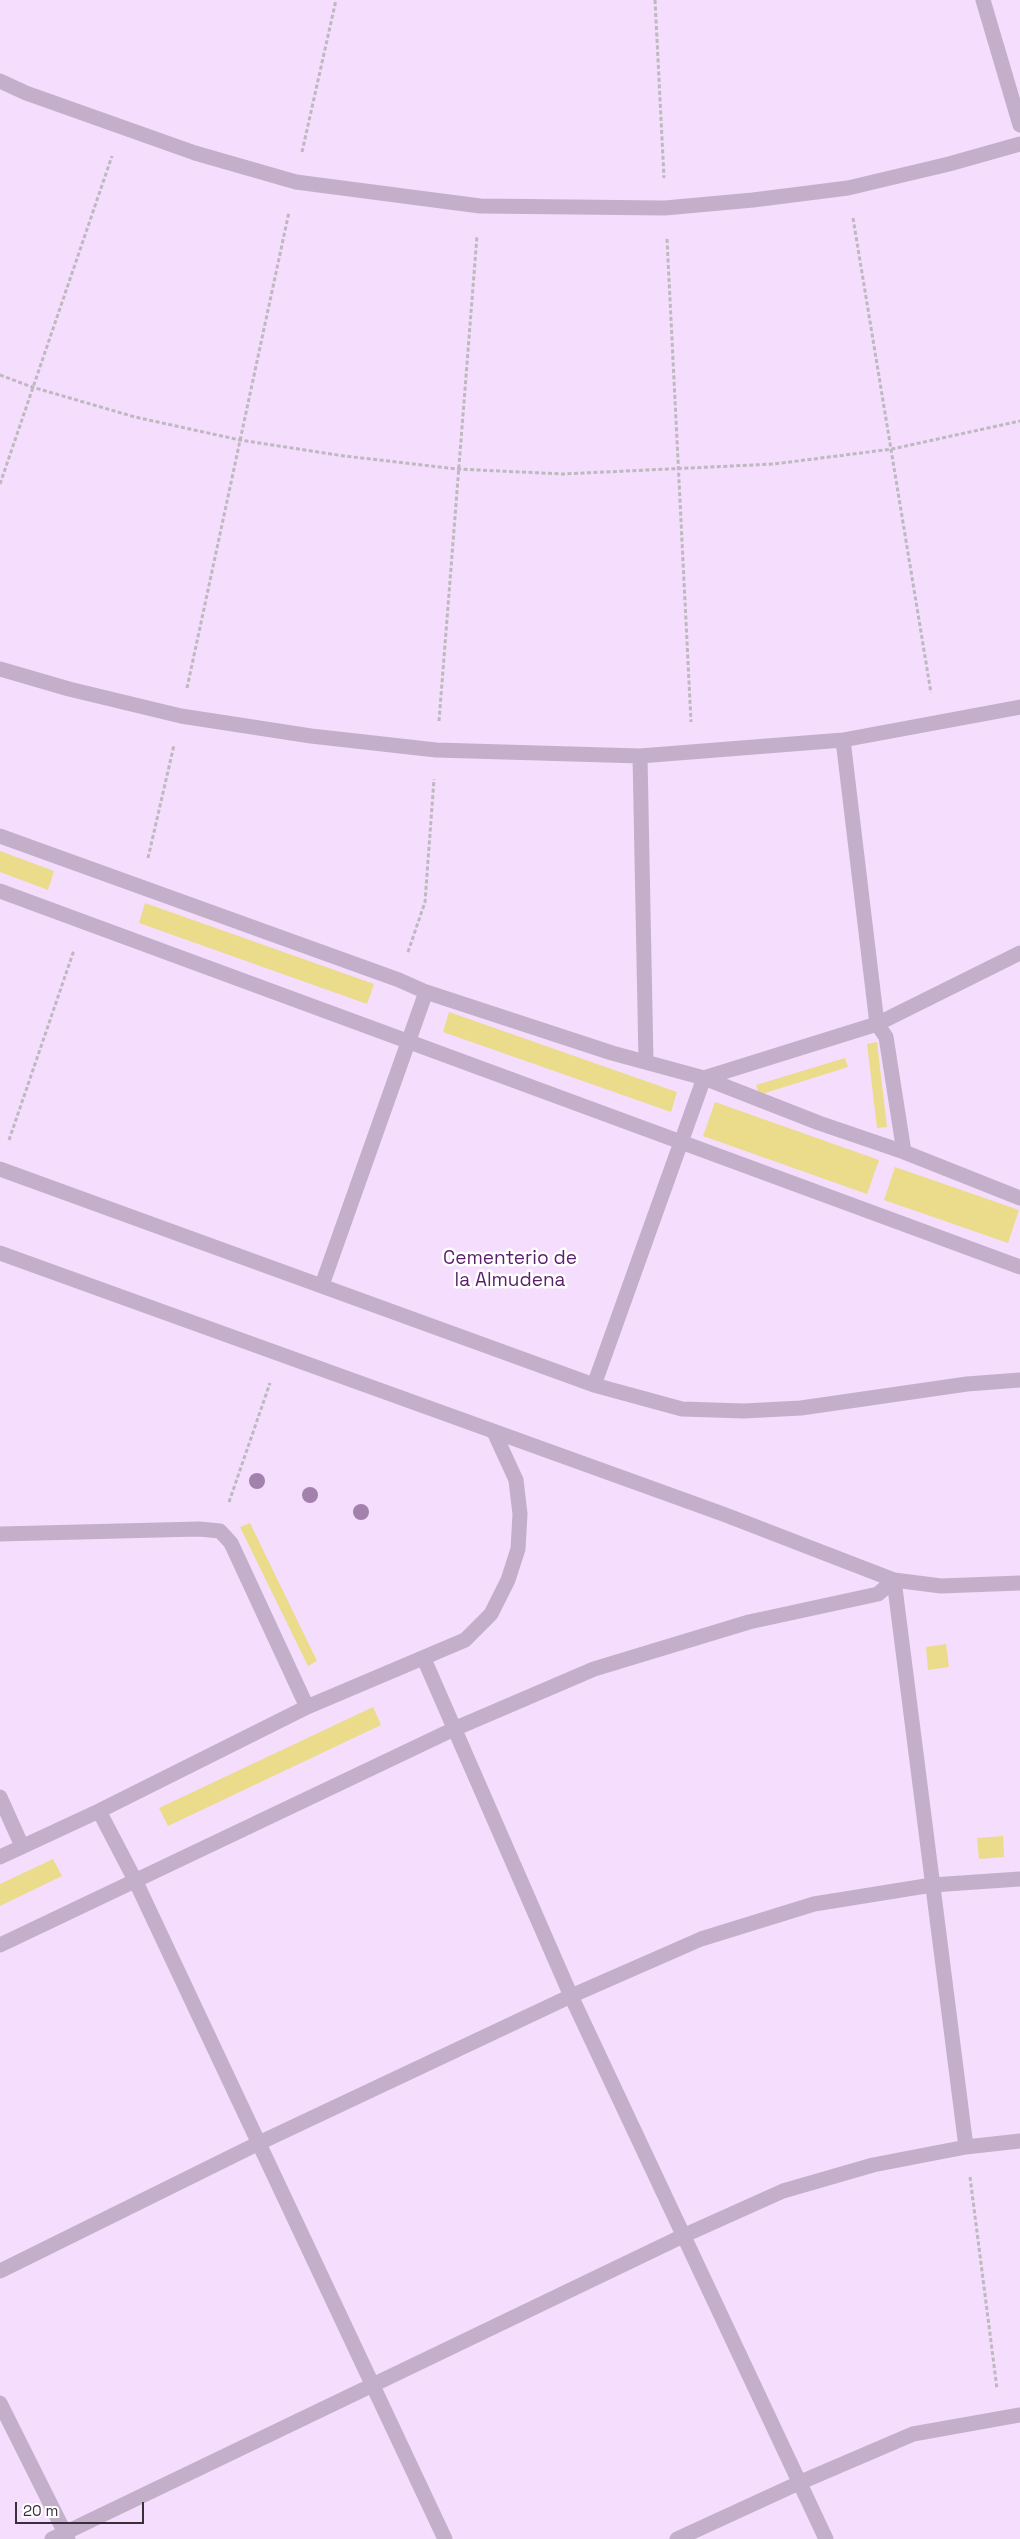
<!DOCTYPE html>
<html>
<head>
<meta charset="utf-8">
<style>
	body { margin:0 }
	#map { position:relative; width:1020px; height:2539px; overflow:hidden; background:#fcf9fd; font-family:"Space Grotesk",sans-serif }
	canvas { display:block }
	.scale { position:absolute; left:15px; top:2502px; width:129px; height:22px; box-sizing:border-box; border:2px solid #37303a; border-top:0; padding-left:6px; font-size:15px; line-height:18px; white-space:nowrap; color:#37303a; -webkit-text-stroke:4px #fff; paint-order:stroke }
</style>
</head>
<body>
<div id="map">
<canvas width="1020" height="2539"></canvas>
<div class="scale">20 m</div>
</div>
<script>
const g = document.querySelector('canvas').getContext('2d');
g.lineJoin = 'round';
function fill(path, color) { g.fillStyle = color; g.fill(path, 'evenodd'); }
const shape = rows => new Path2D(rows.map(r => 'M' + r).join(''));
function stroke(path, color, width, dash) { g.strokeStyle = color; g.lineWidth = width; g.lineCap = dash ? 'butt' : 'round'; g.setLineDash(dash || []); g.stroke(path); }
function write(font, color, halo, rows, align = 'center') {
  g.font = font + ' "Space Grotesk",sans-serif'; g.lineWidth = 5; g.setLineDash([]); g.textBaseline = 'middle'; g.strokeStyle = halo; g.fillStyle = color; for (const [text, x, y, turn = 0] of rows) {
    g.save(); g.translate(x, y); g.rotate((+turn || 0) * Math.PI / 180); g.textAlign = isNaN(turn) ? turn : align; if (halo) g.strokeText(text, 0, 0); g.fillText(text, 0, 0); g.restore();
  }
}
const green = shape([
	[0,0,1020,0,1020,2539,0,2539]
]);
const building = shape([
	[0,851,54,871,48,890,0,872],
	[145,903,374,984,367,1004,139,923],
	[449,1012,677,1092,671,1112,443,1032],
	[877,1042,887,1127,877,1128,867,1044],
	[845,1058,848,1067,759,1095,756,1085],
	[715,1102,879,1160,867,1194,703,1136],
	[895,1167,1019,1210,1008,1243,884,1200],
	[250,1523,317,1661,308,1666,240,1527],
	[946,1644,949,1667,928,1670,926,1647],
	[373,1707,381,1725,168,1826,159,1808],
	[1003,1836,1004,1857,979,1859,977,1838],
	[53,1859,62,1876,0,1906,0,1884]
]);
const path = shape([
	[655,0,664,178],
	[302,152,336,0],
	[853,218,931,693],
	[667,239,691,722],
	[0,375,32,387,135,417,240,440,344,456,457,469,563,474,774,464,892,449,1020,421],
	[0,484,112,156],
	[187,688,289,212],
	[439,721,477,236],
	[148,858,174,745],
	[408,952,425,902,434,779],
	[9,1140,74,950],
	[229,1502,270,1383],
	[970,2177,997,2389]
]);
const minor = shape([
	[983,0,1020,125],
	[0,81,26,93,195,153,296,182,480,206,665,208,753,200,848,188,949,164,1020,144],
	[0,669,69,689,181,716,311,736,436,750,640,756,843,740,1020,707],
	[843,740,877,1024,886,1037,904,1152,1020,1198],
	[640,756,646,1062],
	[0,836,399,980,426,992,612,1053,704,1078,819,1123,904,1152],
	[0,891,1020,1267],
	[704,1078,877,1024,1020,953],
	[0,1169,594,1385,682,1409,744,1411,801,1408,967,1384,1020,1380],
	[0,1253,723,1514,894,1580,941,1586,1020,1583],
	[322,1285,426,992],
	[594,1385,704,1078],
	[0,1534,199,1529,220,1531,231,1543,307,1707],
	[894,1580,966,2147],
	[424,1659,571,1996,826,2539],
	[0,1797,22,1846],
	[99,1811,135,1880,445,2539],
	[0,1857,99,1811,307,1707,465,1640,491,1614,508,1580,518,1549,520,1514,516,1480,494,1432],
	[0,1945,454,1729,594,1669,749,1622,878,1594,894,1580],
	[0,2271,259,2143,571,1996,701,1939,814,1904,932,1885,1020,1879],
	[0,2403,68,2539],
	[52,2539,685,2235,783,2191,873,2165,966,2147,1020,2141],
	[677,2539,801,2482,913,2434,1020,2415]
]);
const trees = [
	[257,1481],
	[310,1495],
	[361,1512]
];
const parkNames = [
	["Cementerio de",510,1259],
	["la Almudena",510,1281]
];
fill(green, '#f5ddfd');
fill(building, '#ebdc8b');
stroke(path, '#bdb9bf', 3, [4, 2.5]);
stroke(minor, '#c4afcb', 15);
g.fillStyle = '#a281ac';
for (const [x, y] of trees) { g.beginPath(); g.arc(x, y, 8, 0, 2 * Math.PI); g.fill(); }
write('19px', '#591f6a', '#fff', parkNames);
</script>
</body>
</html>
